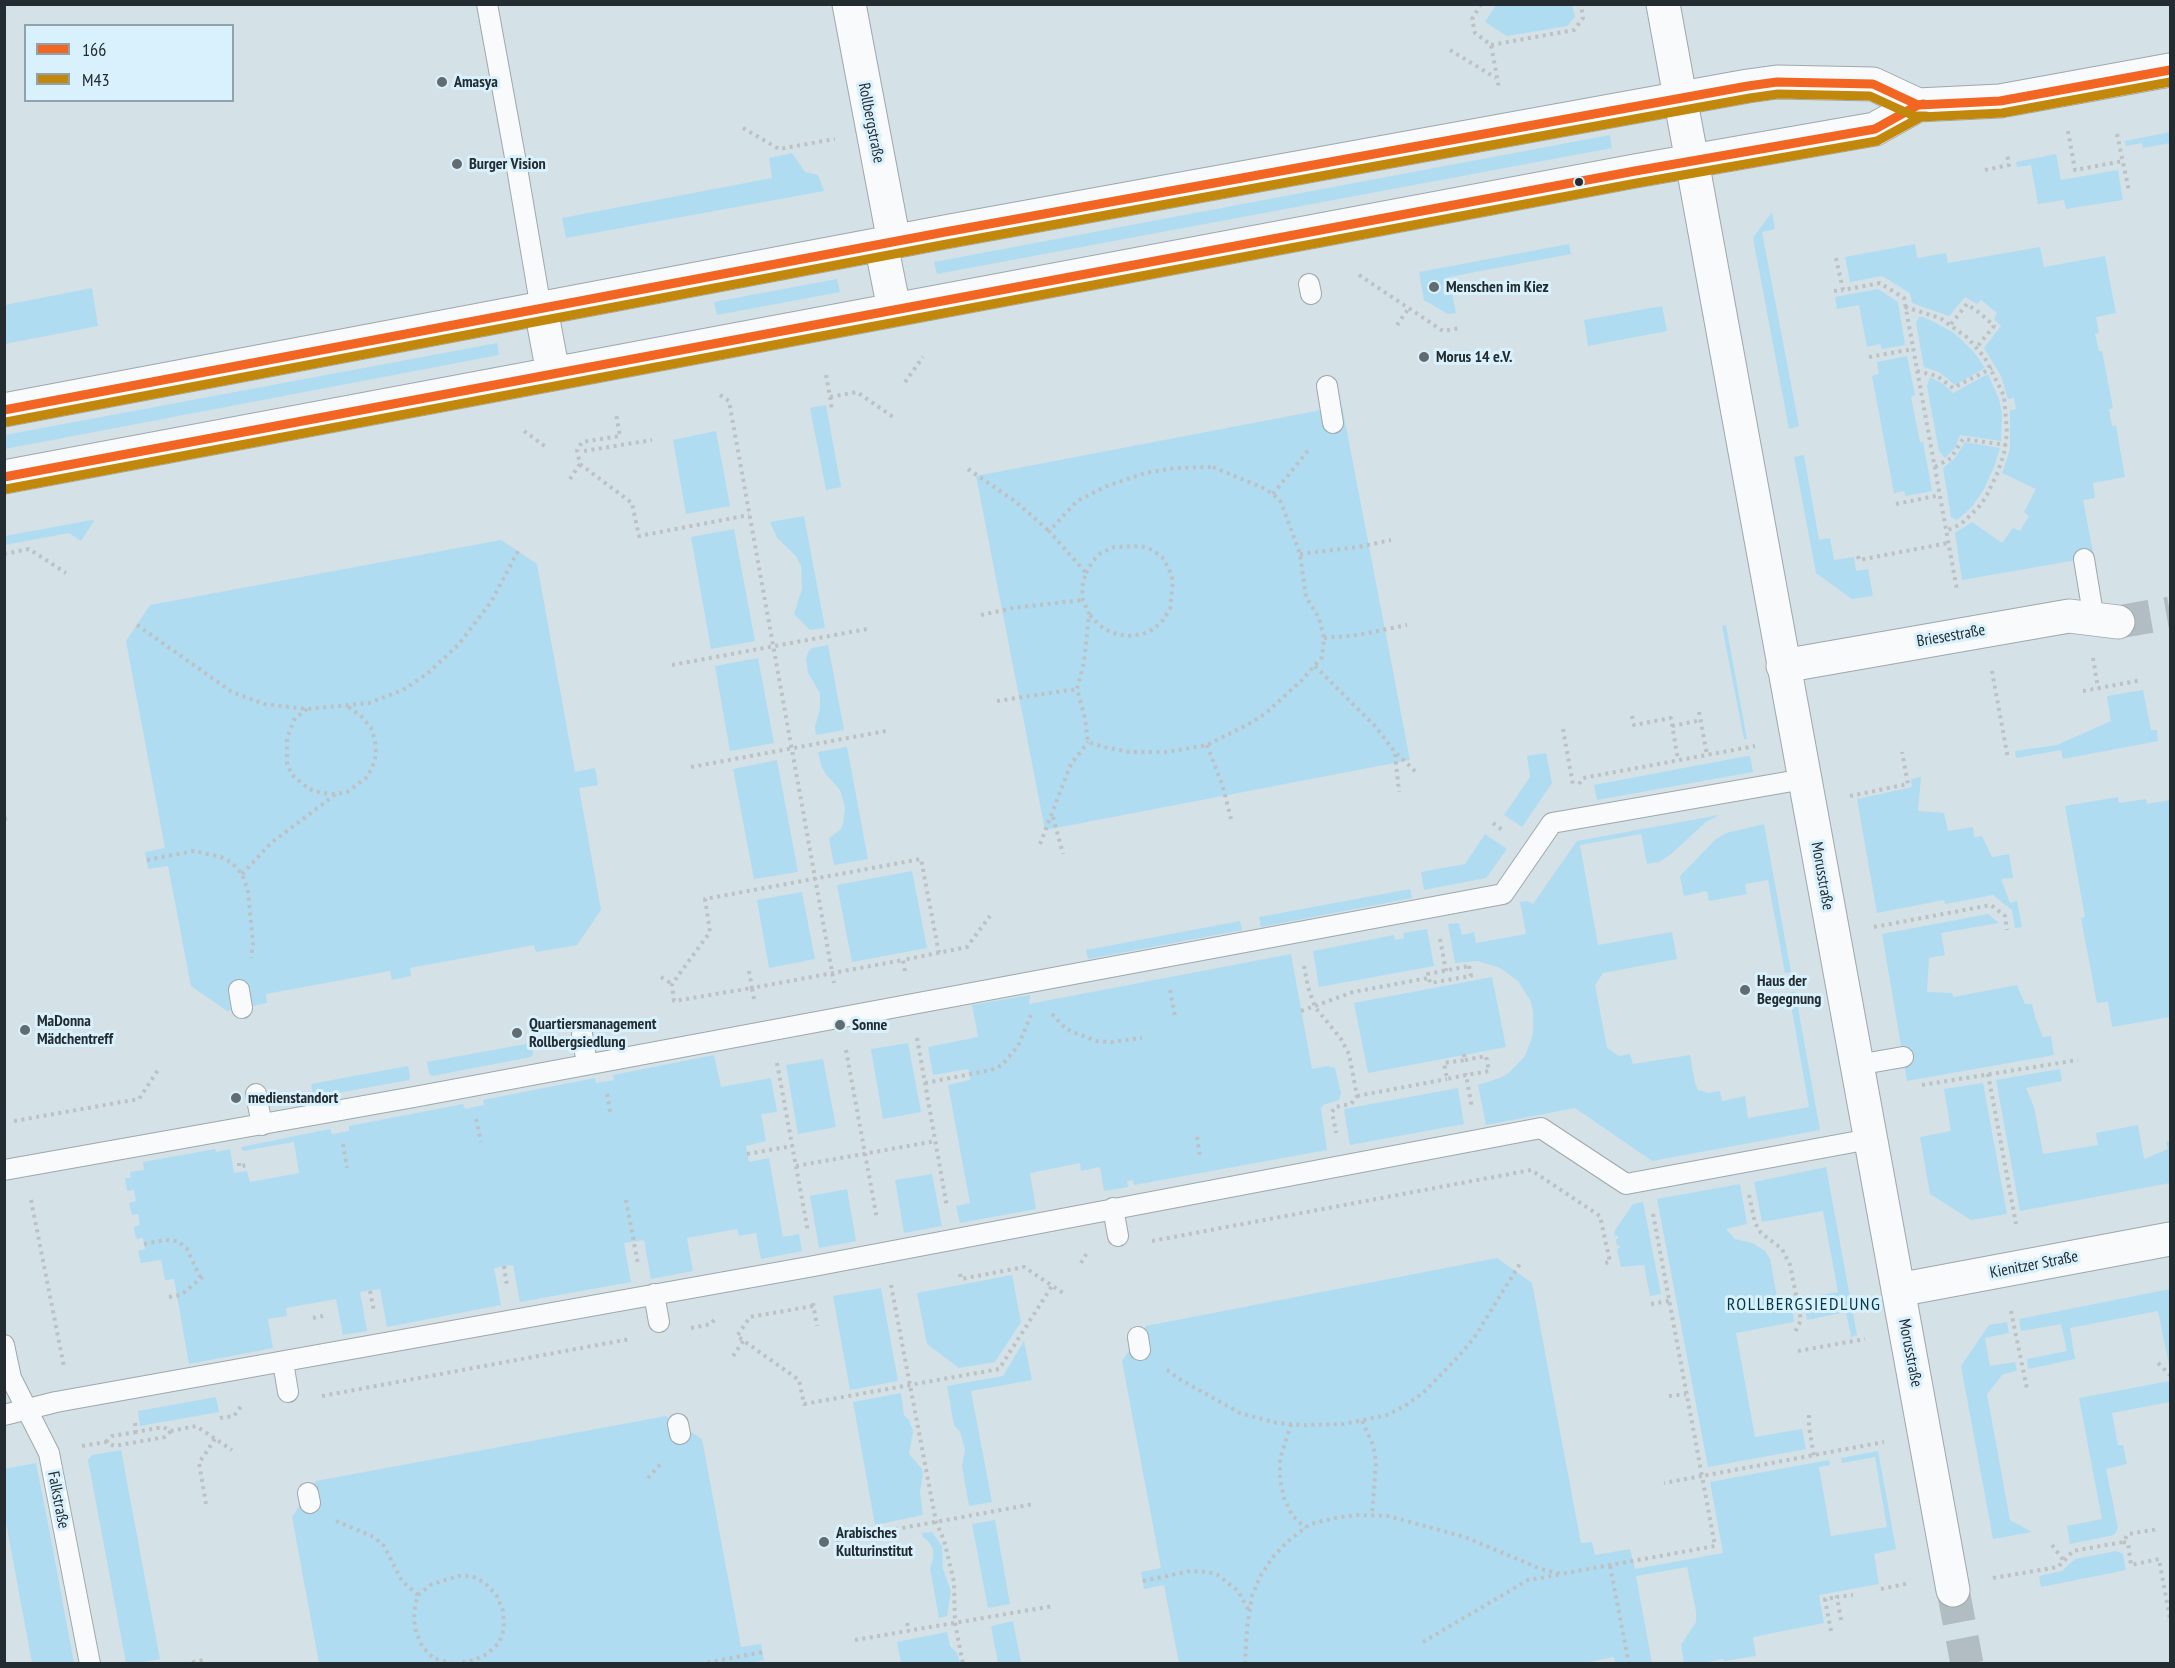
<!DOCTYPE html>
<html>
<head>
<meta charset="utf-8">
<style>
	body { margin:0 }
	#map { position:relative; width:2175px; height:1668px; overflow:hidden; background:#d4e1e7; font-family:"PT Sans Narrow",sans-serif }
	canvas { display:block }
	.frame { position:absolute; inset:0; border:6px solid #232c30; pointer-events:none }
	.legend { position:absolute; left:24px; top:24px; width:210px; height:78px; box-sizing:border-box; background:#d9f1fd; border:2px solid #90a2ab; margin:0; padding:8px 10px; list-style:none; font-size:18px; color:#232c30 }
	.legend li { display:flex; align-items:center; gap:12px; height:30px }
	.legend b { width:30px; border:2px solid #90a2ab }
</style>
</head>
<body>
<div id="map">
<canvas width="2175" height="1668"></canvas>
<div class="frame"></div>
<ul class="legend">
<li><b style="height:8px;background:#f26522"></b>166</li>
<li><b style="height:8px;background:#c2880c"></b>M43</li>
</ul>
</div>
<script>
const g = document.querySelector('canvas').getContext('2d');
g.lineJoin = 'round';
function fill(path, color) { g.fillStyle = color; g.fill(path, 'evenodd'); }
const shape = rows => new Path2D(rows.map(r => 'M' + r).join(''));
function stroke(path, color, width, dash) { g.strokeStyle = color; g.lineWidth = width; g.lineCap = dash ? 'butt' : 'round'; g.setLineDash(dash || []); g.stroke(path); }
function write(font, color, halo, rows, align = 'center') {
  g.font = font + ' "PT Sans Narrow",sans-serif'; g.lineWidth = 6; g.setLineDash([]); g.textBaseline = 'middle'; g.strokeStyle = halo; g.fillStyle = color; for (const [text, x, y, turn = 0] of rows) {
    g.save(); g.translate(x, y); g.rotate((+turn || 0) * Math.PI / 180); g.textAlign = isNaN(turn) ? turn : align; if (halo) g.strokeText(text, 0, 0); g.fillText(text, 0, 0); g.restore();
  }
}
const green = shape([
	[1496,5,1572,5,1575,17,1567,26,1507,36,1485,22],
	[2170,132,2170,143,2143,148,2142,143,2126,146,2125,141],
	[1610,135,1612,148,937,274,934,262],
	[792,153,805,172,818,175,824,191,566,238,562,218,772,178,769,158],
	[2056,154,2061,180,2118,170,2123,200,2066,209,2064,200,2038,204,2031,165,2017,167,2016,162],
	[1772,212,1775,229,1762,232,1799,426,1789,429,1753,238],
	[1569,244,1571,254,1449,277,1456,313,1448,314,1424,300,1419,272],
	[1915,244,1917,258,1946,253,1948,263,2040,247,2044,267,2105,256,2116,313,2096,317,2099,333,2095,334,2099,351,2102,351,2113,408,2109,409,2112,426,2116,426,2125,477,2093,483,2095,498,2083,500,2094,557,1962,580,1955,533,1972,522,2002,543,2013,528,2020,531,2029,516,2024,512,2036,489,2002,473,2010,449,2010,410,2016,409,2014,398,2008,399,2001,376,1984,348,2001,326,1994,319,1997,313,1981,300,1977,304,1965,297,1949,316,1912,303,1910,293,1882,276,1850,282,1845,257],
	[837,279,840,292,717,315,714,302],
	[92,288,98,326,5,344,5,305],
	[1878,289,1898,302,1905,345,1882,349,1880,344,1867,347,1859,305,1837,309,1835,297],
	[1662,306,1667,331,1588,346,1584,320],
	[1919,317,1923,317,1932,321,1954,333,1974,352,1985,368,1955,385,1939,372,1924,367,1916,323],
	[497,343,499,355,5,449,5,435],
	[1907,356,1915,395,1911,397,1920,442,1923,442,1932,491,1906,496,1904,491,1894,493,1872,376,1879,374,1877,362],
	[1988,374,1999,399,2002,414,2001,441,1960,435,1955,448,1945,458,1939,451,1927,386,1930,377,1943,384,1953,393],
	[826,405,841,487,826,490,810,408],
	[1342,406,1410,760,1045,830,976,476],
	[716,431,730,506,686,514,673,440],
	[1965,442,2000,448,1994,467,1984,489,1972,507,1957,520,1951,517,1943,468,1955,458],
	[1804,455,1819,540,1830,538,1834,560,1854,557,1856,571,1868,569,1873,596,1852,599,1816,573,1794,457],
	[804,516,825,628,810,630,794,614,802,589,801,566,796,556,777,538,770,522],
	[92,520,94,521,81,541,69,533,5,545,5,536],
	[734,529,755,641,711,649,691,537],
	[501,540,537,564,575,772,595,768,598,785,579,788,601,910,577,945,536,952,534,945,410,968,411,976,392,980,390,971,266,994,267,1003,227,1011,191,986,168,866,148,869,145,852,165,848,126,641,150,605],
	[1726,625,1747,739,1744,739,1722,626],
	[828,645,844,730,816,735,815,726,820,709,820,693,808,673,806,659,808,652,812,648],
	[758,658,774,743,730,751,715,666],
	[2143,690,2151,730,2157,730,2158,741,2063,759,2061,750,2016,758,2015,751,2057,745,2111,721,2107,696],
	[847,747,868,859,834,865,829,838,840,830,843,824,845,807,840,790,825,773,821,765,818,752],
	[1546,753,1552,783,1522,827,1504,815,1530,777,1527,756],
	[1747,756,1750,756,1753,772,1597,800,1594,785],
	[777,760,798,872,754,879,733,769],
	[1921,777,1918,811,1944,813,1948,831,1973,827,1974,837,1982,836,1992,857,2009,854,2013,878,2001,879,2010,903,2017,901,2022,927,2015,928,2012,910,1993,895,1945,904,1944,900,1877,913,1857,799,1912,787,1911,779],
	[2118,797,2119,803,2146,799,2147,804,2170,800,2170,1017,2112,1027,2108,1002,2097,1003,2081,918,2085,917,2065,806],
	[1719,815,1706,822,1670,855,1659,862,1647,864,1641,834,1580,845,1598,945,1672,932,1677,959,1603,973,1595,985,1607,1048,1619,1056,1630,1054,1633,1064,1690,1055,1695,1083,1698,1090,1709,1093,1720,1091,1722,1101,1745,1096,1748,1118,1809,1107,1789,993,1795,991,1820,1130,1652,1161,1575,1108,1486,1125,1478,1085,1500,1078,1510,1072,1525,1056,1533,1034,1533,1011,1530,1000,1518,981,1500,968,1478,961,1455,963,1448,924,1459,923,1462,935,1474,932,1476,943,1526,934,1520,902,1527,901,1533,904,1577,841],
	[1764,824,1791,972,1785,973,1768,880,1745,884,1747,894,1709,901,1707,891,1684,896,1680,876,1716,839,1726,833],
	[1485,834,1507,849,1486,878,1424,890,1421,872,1465,864],
	[912,871,927,948,852,962,837,885],
	[1410,889,1412,898,1261,927,1259,917],
	[802,892,815,959,769,968,757,900],
	[1988,914,1999,923,1941,933,1945,955,1929,958,1927,992,1952,993,1953,997,2017,985,2025,1004,2032,1004,2035,1017,2043,1037,2051,1036,2054,1055,1907,1081,1882,934],
	[1240,921,1242,930,1088,959,1086,950],
	[1427,929,1434,966,1319,987,1313,951,1394,935,1395,940,1404,938,1403,933],
	[1291,954,1312,1069,1328,1066,1335,1068,1341,1093,1339,1100,1323,1105,1321,1109,1327,1150,1134,1185,1133,1180,1127,1181,1128,1187,1104,1191,1100,1167,1081,1171,1080,1163,1030,1173,1036,1209,960,1223,956,1206,970,1203,948,1085,970,1080,970,1075,968,1069,933,1075,928,1047,978,1037,972,1005,1030,995,1029,1004],
	[1492,977,1506,1047,1368,1073,1354,1003],
	[531,1043,533,1054,531,1057,432,1076,429,1073,427,1062],
	[908,1043,921,1112,883,1119,871,1049],
	[714,1055,721,1087,771,1078,777,1112,761,1114,766,1141,746,1146,749,1162,769,1158,783,1237,799,1234,802,1251,761,1259,756,1233,739,1236,737,1229,687,1238,693,1271,651,1279,644,1240,624,1243,631,1282,520,1302,513,1265,504,1266,494,1268,501,1305,387,1327,380,1289,360,1292,367,1331,343,1335,336,1299,286,1308,287,1316,268,1319,273,1348,189,1364,174,1279,165,1280,161,1260,141,1263,138,1251,145,1249,143,1238,136,1239,134,1227,140,1225,138,1214,132,1215,129,1203,136,1201,134,1190,127,1191,125,1178,131,1178,130,1172,144,1170,143,1162,215,1149,216,1152,230,1149,234,1173,247,1171,250,1182,299,1173,294,1142,243,1151,241,1147,330,1129,332,1134,349,1131,349,1126,463,1104,465,1109,474,1107,484,1105,483,1100,595,1078,596,1083,614,1080,613,1075],
	[823,1059,836,1127,798,1134,786,1065],
	[408,1066,410,1077,409,1080,316,1097,313,1095,311,1084],
	[2060,1069,2062,1081,2026,1088,2034,1107,2043,1154,2098,1145,2096,1133,2138,1125,2144,1159,2168,1149,2166,1142,2170,1141,2170,1183,2020,1211,1996,1080],
	[1983,1083,2007,1214,1971,1220,1930,1194,1920,1137,1951,1131,1944,1089],
	[1458,1088,1464,1124,1350,1145,1344,1109],
	[1826,1167,1857,1335,1851,1337,1846,1312,1807,1320,1803,1298,1838,1292,1823,1211,1762,1222,1754,1182],
	[932,1174,942,1226,904,1233,895,1180],
	[1740,1184,1747,1224,1726,1229,1735,1239,1752,1243,1765,1251,1770,1259,1778,1303,1791,1300,1794,1322,1736,1333,1755,1437,1802,1429,1806,1449,1708,1467,1657,1199],
	[847,1189,856,1241,819,1248,810,1196],
	[1643,1202,1661,1294,1650,1296,1644,1265,1621,1267,1617,1249,1620,1248,1619,1245,1617,1246,1616,1239,1618,1239,1618,1236,1615,1236,1614,1232,1633,1204],
	[1497,1258,1532,1283,1581,1543,1592,1542,1595,1555,1630,1549,1635,1569,1723,1553,1710,1482,1829,1460,1830,1465,1819,1467,1831,1536,1887,1527,1875,1457,1842,1463,1841,1458,1878,1451,1896,1549,1874,1554,1879,1584,1819,1595,1824,1623,1753,1637,1756,1656,1724,1661,1723,1659,1703,1663,1684,1663,1681,1645,1696,1622,1696,1611,1687,1567,1636,1576,1652,1663,1615,1663,1614,1657,1580,1664,1179,1663,1164,1585,1144,1589,1141,1572,1161,1568,1122,1361,1146,1326],
	[1012,1275,1021,1322,995,1362,959,1368,927,1344,917,1293],
	[881,1288,898,1381,850,1390,833,1296],
	[2170,1289,2170,1370,2158,1311,2070,1328,2075,1359,2028,1369,2027,1359,2067,1351,2061,1324,2021,1331,2019,1319],
	[2007,1322,2009,1333,1985,1338,1990,1366,2015,1362,2017,1371,2003,1374,1987,1394,2010,1520,2032,1532,1993,1539,1961,1366,1989,1325],
	[1024,1341,1032,1380,971,1391,992,1502,969,1506,962,1466,965,1449,960,1432,954,1425,947,1386,1003,1376],
	[2170,1381,2170,1402,2112,1413,2118,1445,2123,1445,2127,1464,2106,1469,2118,1528,2114,1535,2070,1544,2067,1526,2102,1519,2079,1398],
	[901,1393,904,1415,909,1420,913,1431,909,1454,922,1469,923,1475,920,1492,923,1515,875,1525,853,1402],
	[216,1397,219,1412,140,1426,138,1411],
	[666,1416,702,1439,741,1647,761,1644,764,1660,748,1664,319,1663,292,1517,316,1481],
	[121,1450,160,1659,138,1663,126,1663,88,1460,92,1455],
	[36,1463,51,1539,74,1663,32,1663,5,1517,4,1469],
	[995,1520,1010,1604,988,1608,972,1524],
	[932,1532,942,1546,943,1569,951,1591,947,1616,939,1618,930,1568,933,1560,933,1549,928,1541,923,1537,922,1533],
	[2116,1551,2123,1554,2126,1570,2041,1587,2039,1576,2062,1571,2075,1559],
	[1013,1621,1021,1663,998,1663,991,1626],
	[947,1632,950,1646,957,1653,960,1663,901,1663,897,1642]
]);
const minorTunnel = shape([
	[2118,622,2170,613],
	[1953,1590,1967,1664]
]);
const path = shape([
	[1481,4,1472,19,1475,33,1491,45,1499,88],
	[1491,45,1574,30,1583,18,1581,4],
	[1450,50,1496,78],
	[743,128,779,149,835,139],
	[2068,131,2075,170,2123,161],
	[2117,134,2129,191],
	[1985,170,2009,165,2007,154],
	[1836,258,1843,290,1880,283,1904,298,1957,590],
	[1359,275,1443,331,1460,328],
	[1834,291,1843,290],
	[1905,307,1940,318,1968,338,1985,358,2004,396,2007,433,2004,454,1997,474,1986,497,1978,508,1961,524,1946,531],
	[1951,324,1967,304,1981,314,1994,326,1977,347],
	[1397,325,1409,308],
	[1869,357,1913,349],
	[1917,371,1937,376,1953,388,1992,368],
	[826,375,830,397,857,392,896,419],
	[905,382,923,357],
	[720,395,729,401,834,983],
	[830,397,832,410],
	[524,431,546,447],
	[584,451,652,440],
	[580,464,632,503,639,536,749,515],
	[1213,467,1261,487,1273,494,1281,502,1300,554,1306,597,1319,618,1324,638,1322,657,1301,681,1266,713,1247,725,1207,745,1167,752,1129,752,1104,747,1088,742,1085,718,1077,689,1084,662,1089,614,1083,600,1082,587,1086,573,1049,531,1077,501,1107,486,1145,473,1175,468,1213,467],
	[1935,467,1951,458,1963,439,2006,445],
	[968,469,1016,502,1049,531],
	[570,479,580,464,577,450,582,442,620,436,616,414],
	[1273,494,1310,448],
	[1896,504,1940,495],
	[4,554,29,549,66,573],
	[1300,554,1358,547,1391,540],
	[1858,556,1859,560,1948,543],
	[1086,573,1093,561,1101,553,1114,547,1141,546,1152,550,1162,557,1169,569,1173,581,1170,609,1163,620,1154,629,1143,634,1128,636,1112,633,1099,625,1089,614],
	[981,615,1013,608,1083,600],
	[137,625,232,692,264,704,307,709,369,703,403,690,428,673,458,645,491,602,518,551],
	[1324,638,1358,635,1407,625],
	[2093,658,2098,688],
	[672,665,867,629],
	[1315,666,1375,726,1395,752,1418,774],
	[1992,671,2008,759],
	[2083,691,2142,680],
	[997,701,1077,689],
	[307,709,295,718,287,738,287,764,292,775,309,789,321,793,336,794,347,792,366,778,372,768,376,754,375,741,371,728,361,716,348,707],
	[1699,712,1707,755],
	[1632,716,1634,725,1671,718,1678,760],
	[1672,726,1701,720],
	[1563,729,1573,785],
	[1207,745,1223,787,1232,823],
	[1395,754,1399,792],
	[691,767,886,731],
	[1579,784,1583,778,1755,746],
	[1850,796,1908,784,1902,752],
	[1053,817,1063,854],
	[4,819,8,818],
	[1493,823,1505,832],
	[1040,844,1071,764,1088,742],
	[147,860,194,851,221,857,232,863,242,874,248,891,253,944,251,958],
	[242,874,271,843,336,794],
	[1874,927,1991,905,2005,916,2007,930],
	[1440,939,1446,971],
	[1304,966,1308,987,1315,1007,1341,1039,1349,1054,1357,1096,1351,1104,1335,1107,1332,1112,1336,1133],
	[1469,966,1471,976,1430,983,1428,974,1469,966],
	[749,971,752,988,903,960],
	[905,971,903,960,967,947,990,916],
	[661,977,672,984],
	[1786,983,1799,981],
	[1170,990,1175,1016],
	[754,999,752,988,674,1001,672,984,710,932,705,899,921,859,939,953],
	[1301,1011,1353,992,1428,978],
	[1052,1014,1066,1029,1096,1041,1111,1042,1142,1038],
	[917,1038,947,1207],
	[846,1050,877,1219],
	[1464,1054,1465,1060,1444,1063,1447,1079,1466,1075,1472,1108],
	[1465,1060,1486,1056,1489,1071,1466,1075],
	[777,1063,808,1232],
	[1988,1074,2016,1224],
	[925,1083,991,1070,1002,1065,1018,1046,1031,1015],
	[1922,1085,2078,1060],
	[607,1094,611,1116],
	[1357,1096,1447,1079],
	[476,1119,481,1142],
	[14,1121,139,1099,158,1070],
	[1197,1137,1200,1157],
	[343,1144,347,1168],
	[747,1154,792,1146],
	[239,1163,239,1167,246,1165],
	[796,1166,936,1141],
	[1749,1195,1755,1223,1761,1233,1782,1249,1790,1265,1801,1320,1795,1332],
	[31,1200,64,1367],
	[626,1200,638,1264],
	[1653,1214,1702,1476,1884,1442],
	[1152,1241,1531,1170,1600,1216,1610,1262,1605,1263],
	[144,1244,165,1240,178,1241,187,1249,200,1277],
	[1081,1263,1087,1253],
	[504,1266,507,1286],
	[960,1274,961,1279,1024,1267,1063,1293],
	[891,1285,936,1522,944,1540,954,1582,955,1623,963,1664],
	[370,1291,374,1311],
	[169,1297,181,1295,206,1274],
	[813,1303,817,1326],
	[1651,1304,1669,1301],
	[813,1306,750,1317,737,1336,799,1380,804,1404,999,1369,1052,1286],
	[2011,1311,2027,1389],
	[313,1318,323,1316],
	[691,1328,711,1324,714,1320],
	[1798,1351,1865,1339],
	[733,1356,744,1340],
	[2158,1363,2170,1375],
	[1167,1370,1181,1380,1240,1413,1277,1423,1302,1425,1344,1424,1387,1415,1405,1406,1424,1392,1458,1357,1474,1338,1521,1262],
	[322,1396,630,1339],
	[1669,1396,1686,1394],
	[1809,1415,1809,1427,1814,1456],
	[220,1418,234,1416,242,1405],
	[1362,1421,1373,1445,1376,1462,1372,1516],
	[135,1423,136,1432,163,1427,171,1431,196,1426,232,1450],
	[1291,1424,1280,1459,1280,1479,1284,1498,1292,1515,1305,1528],
	[106,1442,112,1436,136,1432],
	[82,1446,106,1442,114,1446,165,1437,171,1431],
	[648,1478,663,1461],
	[206,1504,199,1463,215,1439],
	[336,1521,374,1537,384,1546,402,1581,418,1595],
	[889,1530,891,1539],
	[836,1540,1034,1504],
	[2123,1542,2128,1543,2131,1565,2159,1559,2170,1619,2167,1620],
	[2052,1545,2064,1561],
	[1610,1566,1629,1664],
	[1993,1578,2058,1567,2073,1551,2123,1542,2128,1534,2159,1529],
	[1143,1581,1190,1571,1208,1572,1218,1575,1238,1591,1249,1611],
	[1881,1589,1910,1583],
	[1841,1620,1837,1597,1853,1595],
	[907,1623,909,1631],
	[1831,1631,1825,1599,1837,1597],
	[855,1640,1053,1606],
	[1423,1642,1528,1580,1558,1575],
	[185,1664,203,1660],
	[453,1664,433,1658,422,1646,416,1632,414,1620,415,1605,418,1595,432,1584,459,1576,472,1576,485,1583,497,1596,503,1611,504,1629,499,1643,487,1654,474,1660,457,1664],
	[700,1664,763,1652],
	[1245,1664,1247,1628,1252,1595,1261,1575,1272,1558,1287,1542,1310,1524,1335,1518,1357,1515,1388,1516,1465,1537,1541,1569,1561,1574,1715,1546,1702,1476,1664,1483]
]);
const service = shape([
	[487,4,517,168,541,309],
	[1309,284,1311,294],
	[1327,386,1333,423],
	[2084,559,2094,620],
	[239,990,242,1008],
	[582,1034,587,1064],
	[1857,1065,1903,1057],
	[256,1094,262,1125],
	[4,1170,414,1097,1503,894,1552,823,1804,779],
	[1113,1208,1118,1236],
	[654,1294,659,1322],
	[1138,1337,1140,1350],
	[4,1345,11,1378,49,1453,90,1664],
	[283,1362,288,1392],
	[4,1415,56,1402,814,1266,1541,1128,1626,1184,1870,1139],
	[678,1424,680,1434],
	[308,1493,310,1503]
]);
const minor = shape([
	[849,4,894,242],
	[1663,4,1680,97],
	[1692,161,1953,1590],
	[1783,666,2069,616,2118,622],
	[1898,1290,2170,1239]
]);
const tertiary = shape([
	[1680,97,1692,161],
	[881,244,894,309],
	[541,309,553,373],
	[4,410,945,232,1748,86,1777,82,1873,84,1918,105],
	[4,477,1635,171,1875,129,1918,105,2000,101,2170,70]
]);
const bus1 = shape([
	[4,410,945,232,1748,86,1777,82,1873,84,1918,105,1924,104],
	[4,477,1635,171,1875,129,1918,105,2000,101,2170,70]
]);
const bus2 = shape([
	[6,422,947,244,1750,98,1778,94,1870,96,1914,116,1926,116],
	[6,489,1637,183,1877,141,1921,117,2002,113,2170,82]
]);
const markers = [
	[442,82,6,"#616b70"],
	[457,164,6,"#616b70"],
	[1579,182,5,"#232c30"],
	[1434,287,6,"#616b70"],
	[1424,357,6,"#616b70"],
	[1745,990,6,"#616b70"],
	[840,1025,6,"#616b70"],
	[25,1030,6,"#616b70"],
	[517,1033,6,"#616b70"],
	[236,1098,6,"#616b70"],
	[824,1542,6,"#616b70"]
];
const poiNames = [
	["Amasya",454,82],
	["Burger Vision",469,164],
	["Menschen im Kiez",1446,287],
	["Morus 14 e.V.",1436,357],
	["Haus der",1757,981],
	["Begegnung",1757,999],
	["MaDonna",37,1021],
	["Mädchentreff",37,1039],
	["Quartiersmanagement",529,1024],
	["Rollbergsiedlung",529,1042],
	["Sonne",852,1025],
	["medienstandort",248,1098],
	["Arabisches",836,1533],
	["Kulturinstitut",836,1551]
];
const streetNames = [
	["Rollbergstraße",871,123,79],
	["Briesestraße",1951,636,-10],
	["Morusstraße",1822,876,80],
	["Kienitzer Straße",2034,1265,-11],
	["Morusstraße",1910,1353,79],
	["Falkstraße",58,1500,79]
];
const neighbourhoodNames = [
	["ROLLBERGSIEDLUNG",1804,1305]
];
fill(green, '#b0dcf1');
stroke(minorTunnel, '#b1bdc2', 33, [33, 16]);
stroke(service, '#9ea8ad', 22);
stroke(minor, '#9ea8ad', 35);
stroke(tertiary, '#9ea8ad', 35);
stroke(path, '#bdc1c3', 4, [3, 4.5]);
stroke(service, '#f9fafb', 20);
stroke(minor, '#f9fafb', 33);
stroke(tertiary, '#f9fafb', 33);
stroke(bus1, '#f26522', 9);
stroke(bus2, '#c2880c', 9);
for (const [x, y, r, color] of markers) { const dot = new Path2D(); dot.arc(x, y, r, 0, 2 * Math.PI); g.fillStyle = color; g.fill(dot); stroke(dot, '#d9f1fd', 2); }
write('bold 16px', '#232c30', '#d9f1fd', poiNames, 'left');
write('16px', '#232c30', '#d9f1fd', streetNames);
g.letterSpacing = '1.5px';
write('18px', '#023649', '#d9f1fd', neighbourhoodNames);
g.letterSpacing = '0px';
</script>
</body>
</html>
